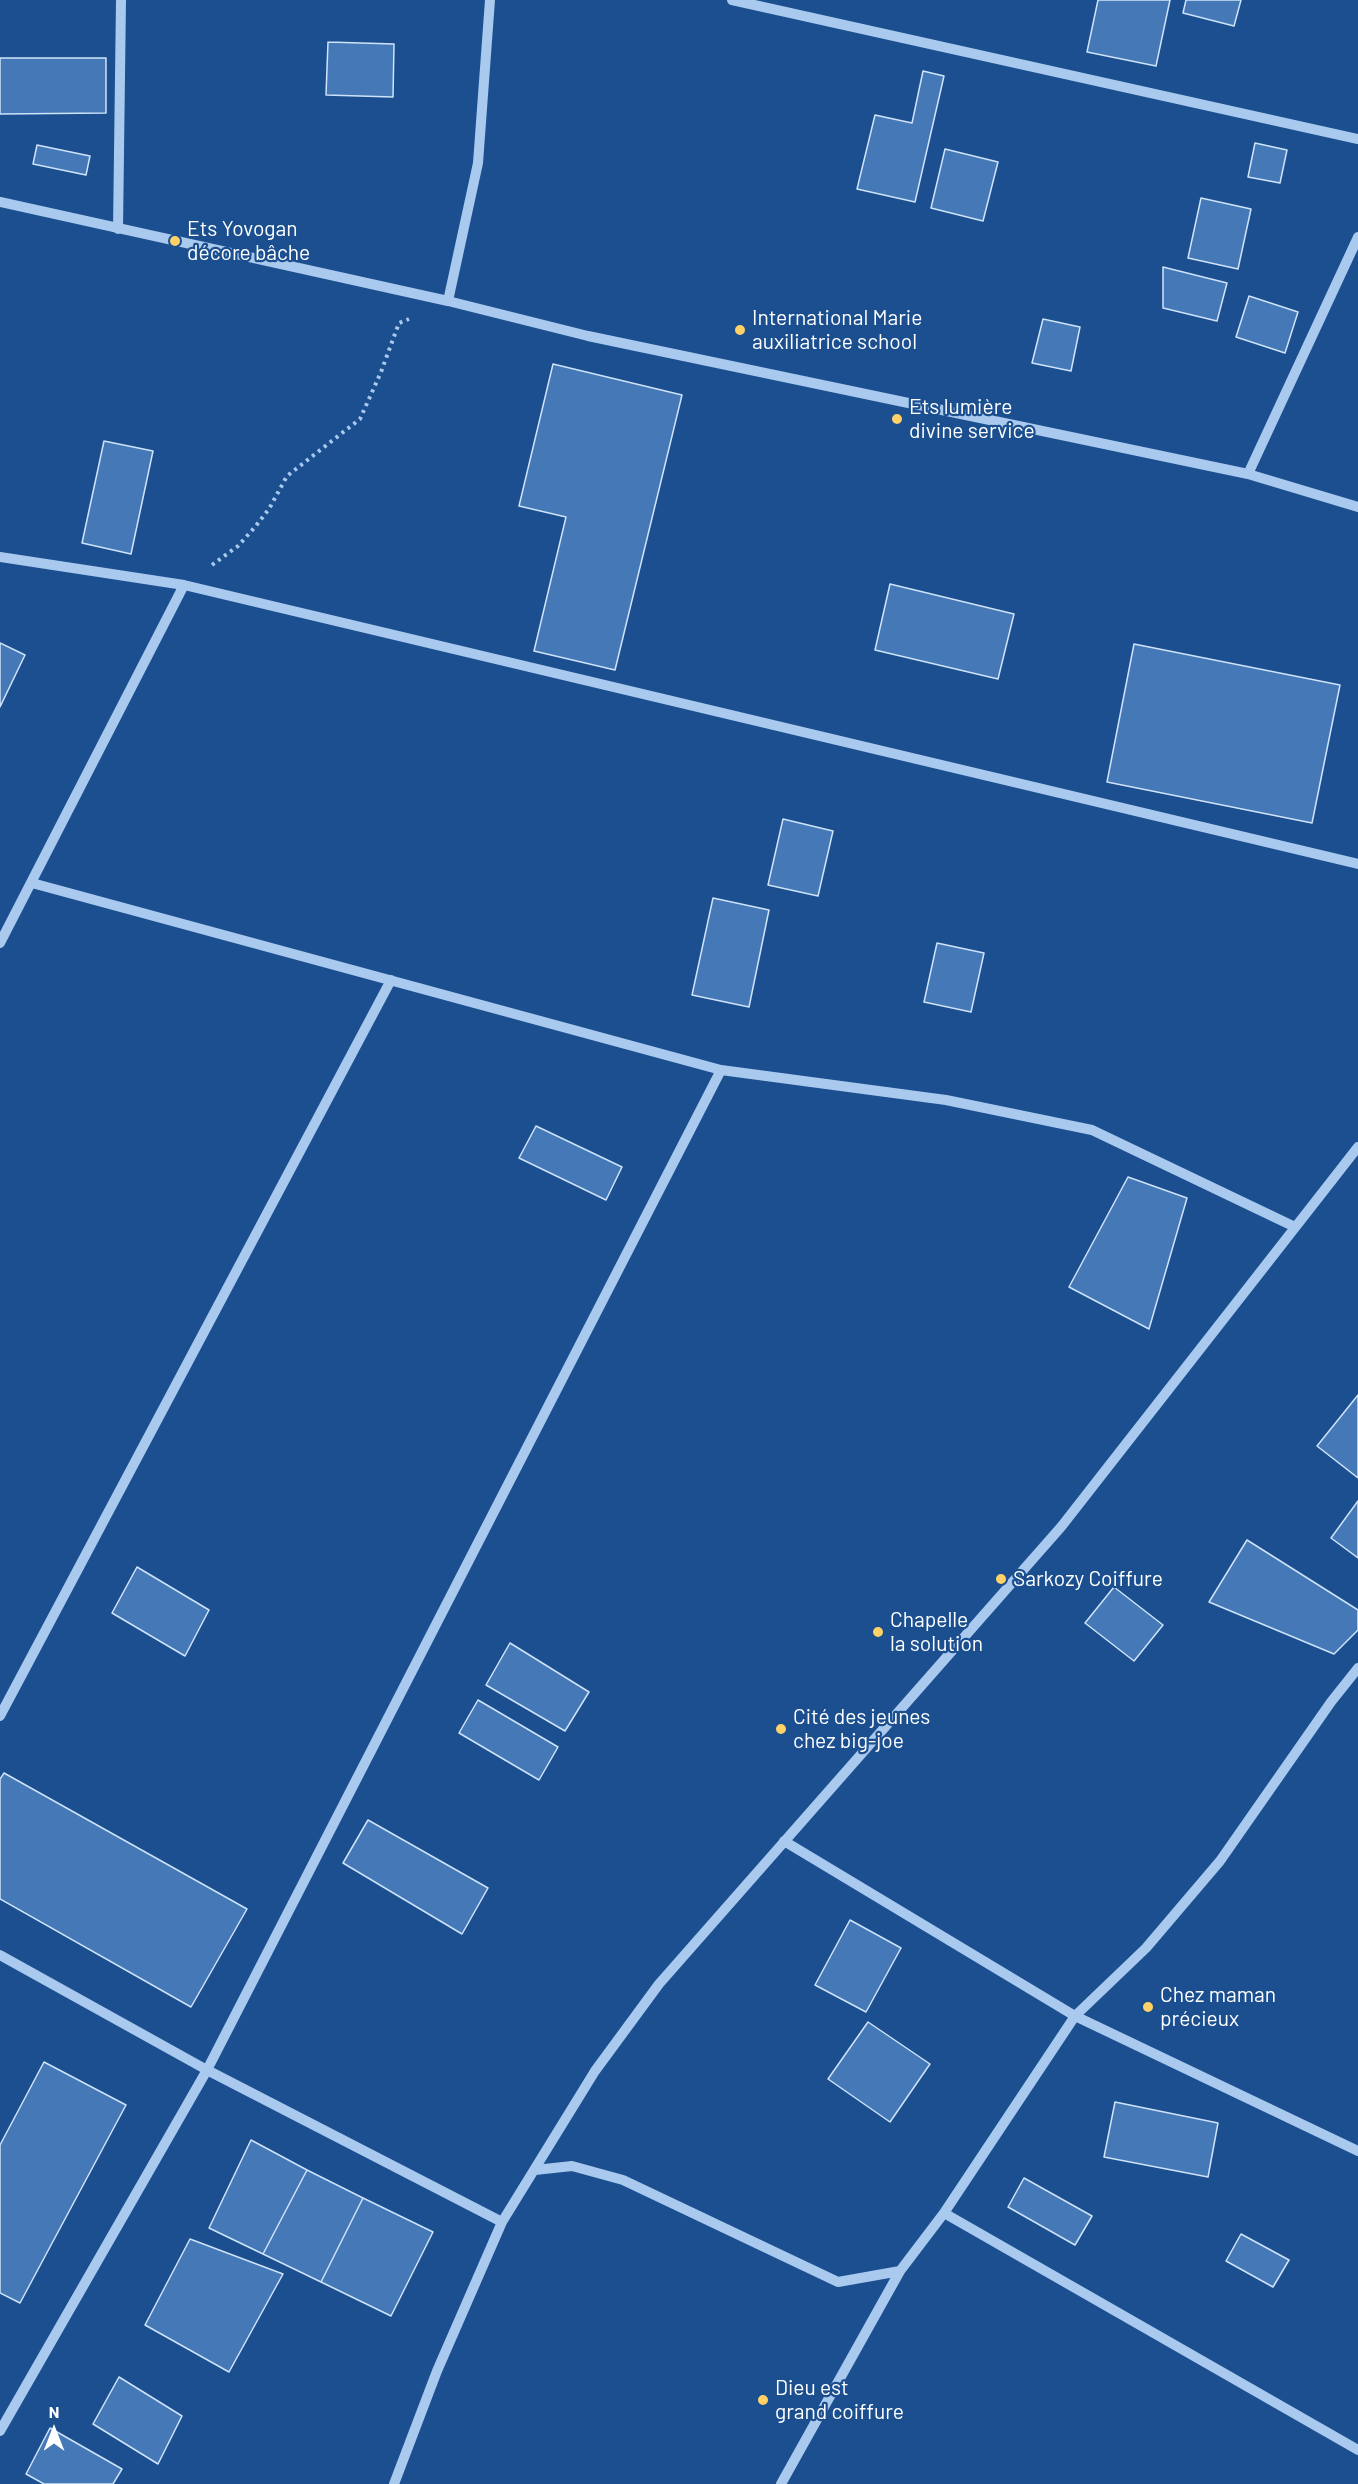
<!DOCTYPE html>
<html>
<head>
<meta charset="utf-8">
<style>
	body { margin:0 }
	#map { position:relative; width:1358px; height:2484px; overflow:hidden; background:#1b4f8f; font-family:Barlow,sans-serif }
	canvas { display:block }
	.north { position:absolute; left:24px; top:2400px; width:60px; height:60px; -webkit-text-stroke:4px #1b4f8f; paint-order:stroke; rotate:0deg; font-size:16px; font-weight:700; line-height:24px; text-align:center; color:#fff }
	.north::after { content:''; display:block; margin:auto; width:21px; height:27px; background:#fff; clip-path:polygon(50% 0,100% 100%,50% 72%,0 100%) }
</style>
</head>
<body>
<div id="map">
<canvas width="1358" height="2484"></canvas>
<div class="north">N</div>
</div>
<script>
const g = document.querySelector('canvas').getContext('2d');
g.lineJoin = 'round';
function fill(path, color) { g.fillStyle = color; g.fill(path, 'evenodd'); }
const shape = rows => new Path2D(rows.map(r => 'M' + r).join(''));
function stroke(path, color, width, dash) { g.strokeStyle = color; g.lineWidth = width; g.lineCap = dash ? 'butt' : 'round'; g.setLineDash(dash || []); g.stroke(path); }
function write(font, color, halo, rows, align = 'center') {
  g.font = font + ' Barlow,sans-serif'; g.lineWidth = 4.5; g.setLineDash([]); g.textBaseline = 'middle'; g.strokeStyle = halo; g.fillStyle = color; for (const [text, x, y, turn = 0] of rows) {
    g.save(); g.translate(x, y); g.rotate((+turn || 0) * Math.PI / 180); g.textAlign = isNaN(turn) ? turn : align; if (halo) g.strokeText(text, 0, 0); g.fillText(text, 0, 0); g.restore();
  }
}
const building = shape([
	[1098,0,1170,0,1156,66,1087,52,1098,0],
	[1186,0,1241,0,1234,26,1183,13,1186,0],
	[328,42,394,44,393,97,326,95,328,42],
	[0,58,106,58,106,113,0,114,0,58],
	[923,71,944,76,915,202,857,189,875,115,912,123,923,71],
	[1255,143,1287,150,1280,183,1248,177,1255,143],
	[37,145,90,156,86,175,33,164,37,145],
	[945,149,998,162,983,221,931,208,945,149],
	[1201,198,1251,209,1238,269,1188,258,1201,198],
	[1163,267,1227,283,1217,321,1163,308,1163,267],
	[1249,296,1298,312,1285,353,1236,337,1249,296],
	[1043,319,1080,327,1071,371,1032,363,1043,319],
	[553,364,682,395,615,670,534,651,566,517,519,506,553,364],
	[104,441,153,451,131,554,82,543,104,441],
	[890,584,1014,614,998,679,875,650,890,584],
	[0,643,25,655,0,707,0,643],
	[1134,644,1340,685,1312,823,1107,782,1134,644],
	[783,819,833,831,818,896,768,885,783,819],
	[713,898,769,910,749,1007,692,995,713,898],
	[937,943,984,953,971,1012,924,1002,937,943],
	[536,1126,622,1167,606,1200,519,1158,536,1126],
	[1128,1177,1187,1198,1149,1329,1069,1287,1128,1177],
	[1358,1395,1358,1478,1317,1446,1358,1395],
	[1358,1501,1358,1558,1331,1538,1358,1501],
	[1247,1540,1358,1610,1358,1630,1334,1654,1209,1602,1247,1540],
	[137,1567,209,1610,185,1656,112,1613,137,1567],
	[1114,1587,1163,1625,1134,1661,1085,1623,1114,1587],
	[510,1643,589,1692,565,1731,486,1685,510,1643],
	[478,1700,558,1747,539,1780,459,1733,478,1700],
	[4,1773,247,1909,191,2007,0,1899,0,1779,4,1773],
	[368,1820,488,1888,462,1934,343,1863,368,1820],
	[850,1920,901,1948,866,2012,815,1985,850,1920],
	[868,2022,930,2064,890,2122,828,2079,868,2022],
	[44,2062,126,2105,20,2303,0,2293,0,2145,44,2062],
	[1115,2102,1218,2123,1208,2177,1104,2157,1115,2102],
	[251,2140,307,2170,263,2254,209,2228,251,2140],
	[307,2170,363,2198,321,2282,263,2254,307,2170],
	[1024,2178,1092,2216,1075,2245,1008,2207,1024,2178],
	[363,2198,433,2232,391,2316,321,2282,363,2198],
	[1241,2234,1289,2260,1273,2287,1226,2261,1241,2234],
	[190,2239,283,2274,229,2372,145,2325,190,2239],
	[119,2377,182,2416,158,2464,93,2424,119,2377],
	[50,2428,122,2469,113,2484,44,2484,26,2474,50,2428]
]);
const path = shape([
	[212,565,238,546,255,527,269,509,287,476,360,419,381,372,399,323,409,319]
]);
const minor = shape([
	[732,0,1358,139],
	[0,202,448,301,588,336,1248,474,1358,507],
	[118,229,121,0],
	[448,301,478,163,490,0],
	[1248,474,1358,237],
	[0,557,184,585,1358,864],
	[32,883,721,1070,946,1100,1092,1130,1295,1227],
	[0,943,184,585],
	[0,1716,391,980],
	[784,1841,1075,2016,1358,2151],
	[0,1955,207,2070,502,2222],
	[535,2170,572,2166,623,2180,838,2282,900,2271],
	[944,2213,1358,2450],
	[0,2431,207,2070,721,1070],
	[394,2484,437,2371,502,2222,595,2071,659,1984,1061,1527,1358,1147],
	[781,2484,900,2271,944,2213,1075,2016,1146,1948,1220,1861,1331,1702,1358,1668]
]);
const markers = [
	[175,241,6,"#ffd166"],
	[740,330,6,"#ffd166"],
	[897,419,6,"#ffd166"],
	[1001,1579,6,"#ffd166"],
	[878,1632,6,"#ffd166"],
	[781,1729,6,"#ffd166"],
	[1148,2007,6,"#ffd166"],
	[763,2400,6,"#ffd166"]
];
const poiNames = [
	["Ets Yovogan",187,229],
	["décore bâche",187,253],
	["International Marie",752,318],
	["auxiliatrice school",752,342],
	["Ets lumière",909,407],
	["divine service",909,431],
	["Sarkozy Coiffure",1013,1579],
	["Chapelle",890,1620],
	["la solution",890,1644],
	["Cité des jeunes",793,1717],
	["chez big-joe",793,1741],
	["Chez maman",1160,1995],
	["précieux",1160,2019],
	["Dieu est",775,2388],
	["grand coiffure",775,2412]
];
fill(building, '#4478b7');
stroke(building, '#cfe3fa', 1.5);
stroke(path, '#a9c9ee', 4, [3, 4.5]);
stroke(minor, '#a9c9ee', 10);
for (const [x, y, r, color] of markers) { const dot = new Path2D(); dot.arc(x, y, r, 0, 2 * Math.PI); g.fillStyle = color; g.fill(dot); stroke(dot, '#1b4f8f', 2); }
write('21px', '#fff', '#1b4f8f', poiNames, 'left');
</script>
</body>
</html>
